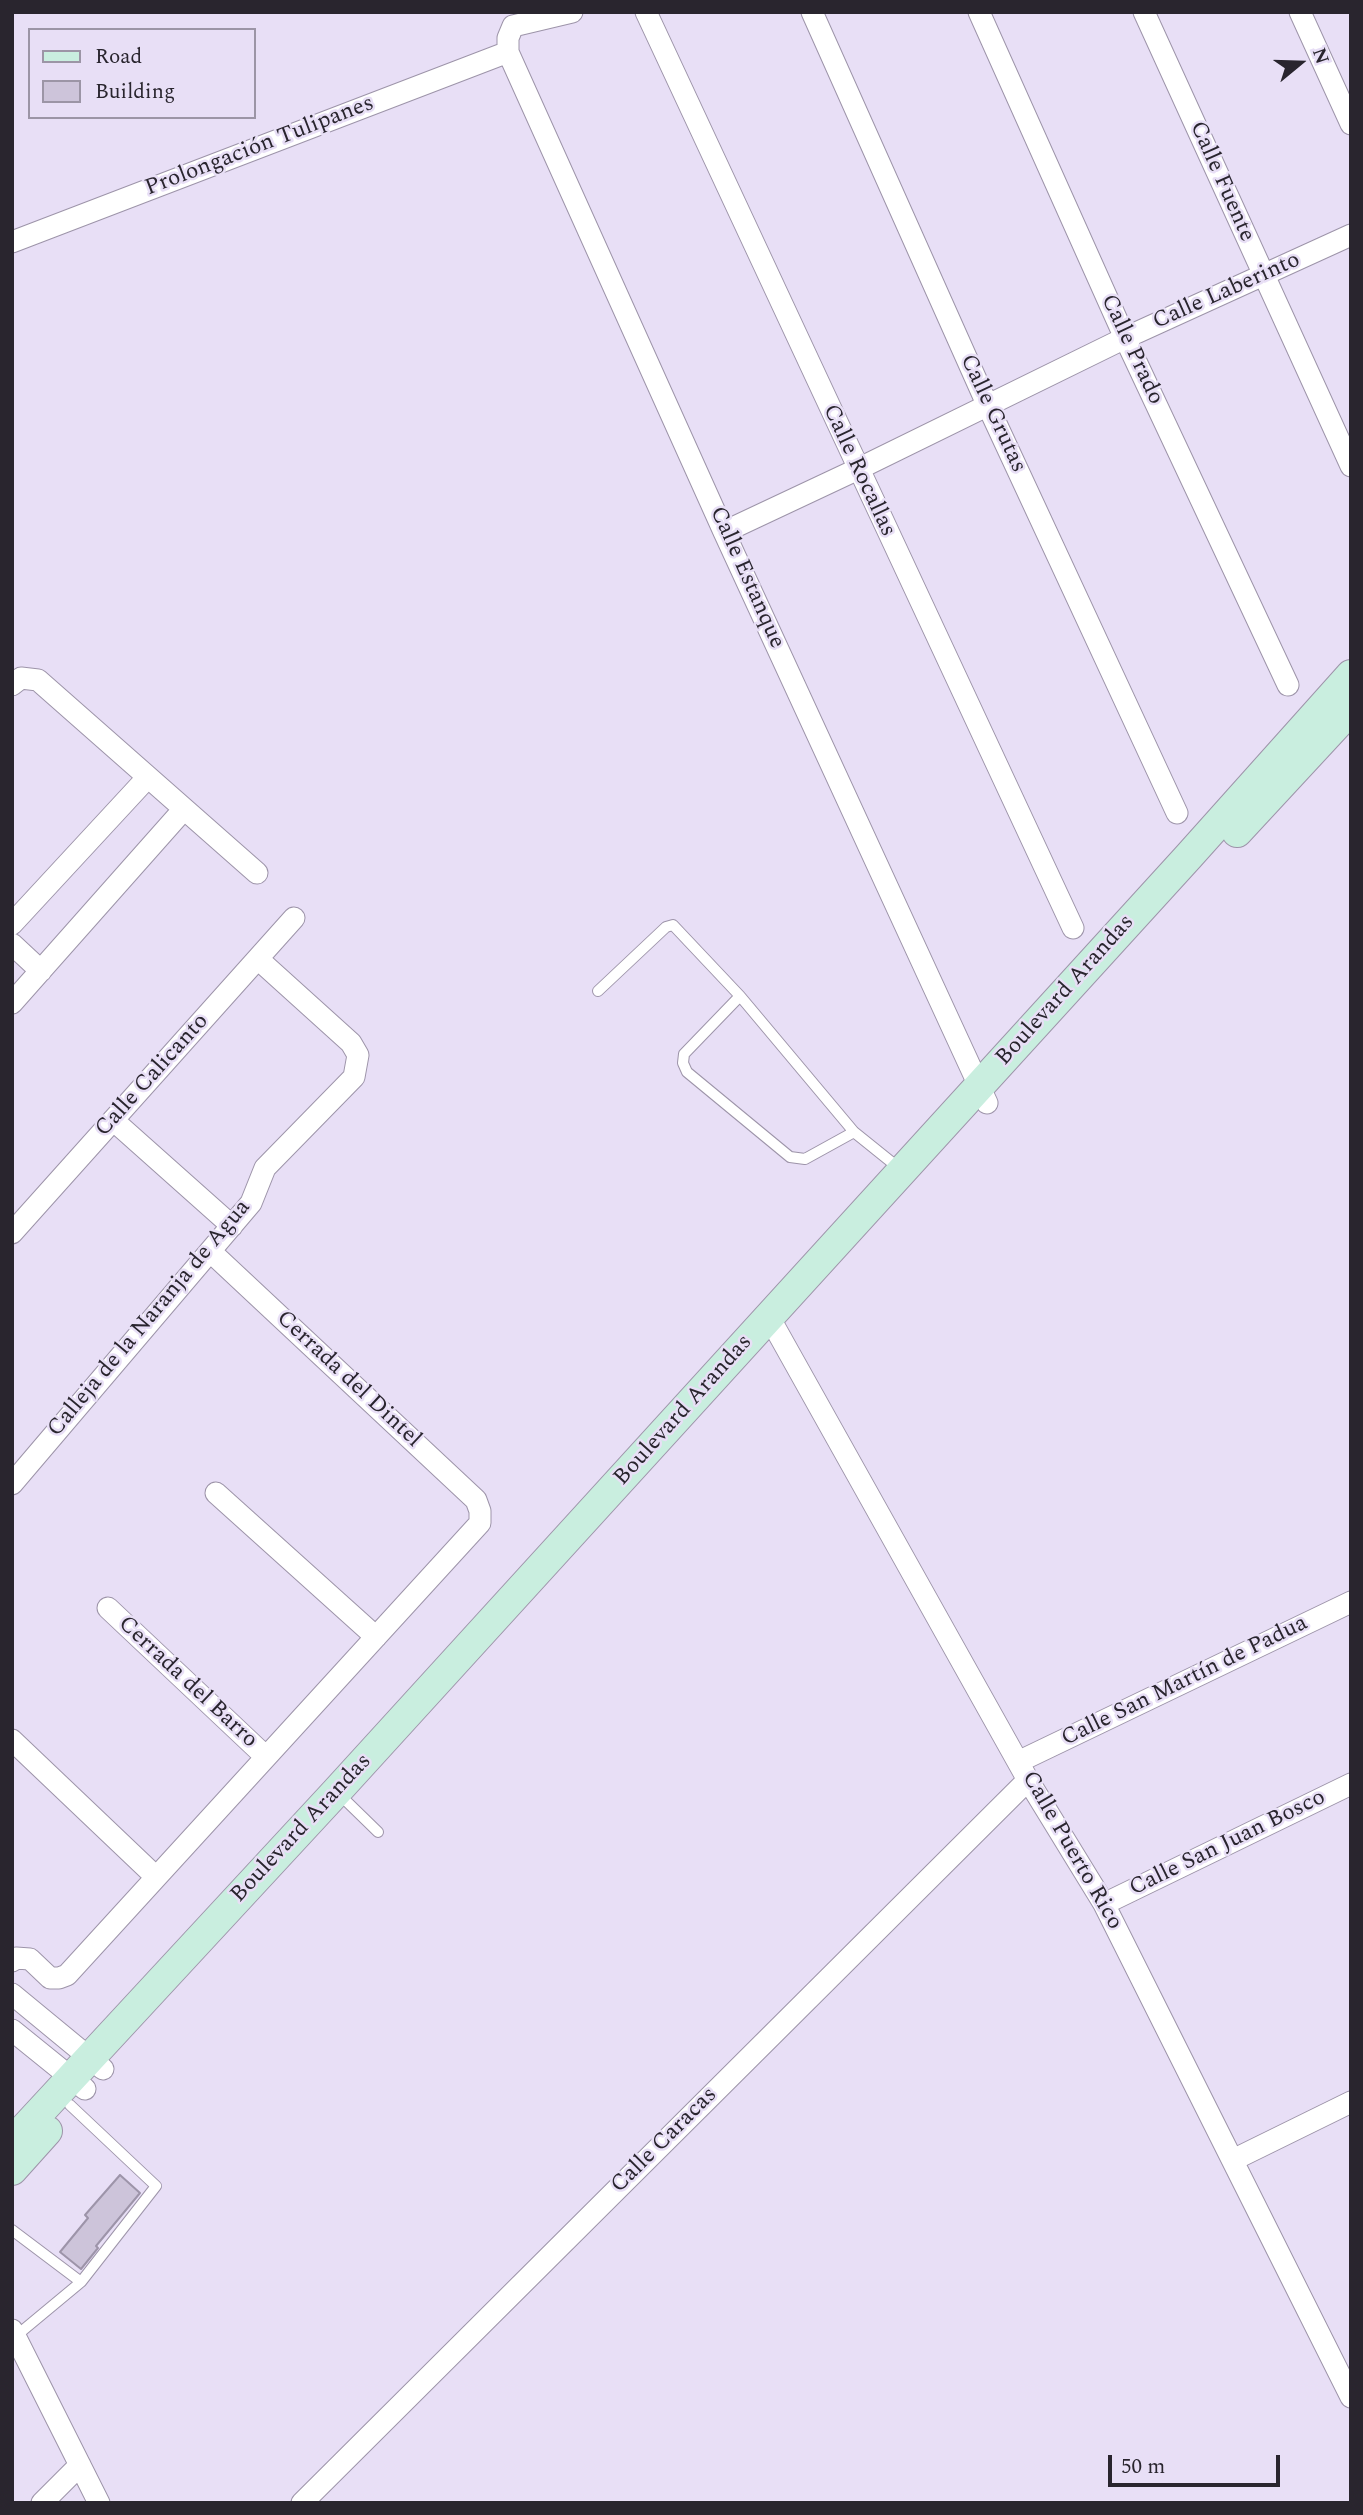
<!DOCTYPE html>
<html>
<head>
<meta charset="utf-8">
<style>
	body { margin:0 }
	#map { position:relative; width:1363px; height:2515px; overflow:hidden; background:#e8dff6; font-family:Spectral,serif }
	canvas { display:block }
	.frame { position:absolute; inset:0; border:14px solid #29252e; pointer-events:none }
	.legend { position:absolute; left:28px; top:28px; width:228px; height:91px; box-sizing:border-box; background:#e8dff6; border:2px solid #9c95a6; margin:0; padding:9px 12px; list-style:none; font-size:21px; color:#29252e }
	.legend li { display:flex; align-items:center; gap:14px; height:35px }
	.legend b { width:35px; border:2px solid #9c95a6 }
	.north { position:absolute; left:1265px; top:28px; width:70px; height:70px; -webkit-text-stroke:5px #e8dff6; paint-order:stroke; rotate:71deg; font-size:19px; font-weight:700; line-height:28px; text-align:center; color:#29252e }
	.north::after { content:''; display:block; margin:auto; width:24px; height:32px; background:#29252e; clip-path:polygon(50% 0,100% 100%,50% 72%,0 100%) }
	.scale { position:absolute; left:1108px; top:2455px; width:172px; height:32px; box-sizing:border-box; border:4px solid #29252e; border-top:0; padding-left:9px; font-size:21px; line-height:24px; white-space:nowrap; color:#29252e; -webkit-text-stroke:5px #e8dff6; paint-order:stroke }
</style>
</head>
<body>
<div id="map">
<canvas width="1363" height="2515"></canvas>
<div class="frame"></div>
<ul class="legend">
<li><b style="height:9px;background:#c9eedf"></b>Road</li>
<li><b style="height:19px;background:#cdc4da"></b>Building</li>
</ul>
<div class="north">N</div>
<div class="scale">50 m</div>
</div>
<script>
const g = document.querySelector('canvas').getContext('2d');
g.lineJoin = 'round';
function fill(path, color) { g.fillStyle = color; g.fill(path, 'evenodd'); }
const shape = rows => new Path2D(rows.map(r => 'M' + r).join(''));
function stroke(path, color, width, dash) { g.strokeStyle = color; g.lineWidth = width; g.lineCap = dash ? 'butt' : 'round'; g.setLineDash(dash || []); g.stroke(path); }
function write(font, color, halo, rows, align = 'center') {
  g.font = font + ' Spectral,serif'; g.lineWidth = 5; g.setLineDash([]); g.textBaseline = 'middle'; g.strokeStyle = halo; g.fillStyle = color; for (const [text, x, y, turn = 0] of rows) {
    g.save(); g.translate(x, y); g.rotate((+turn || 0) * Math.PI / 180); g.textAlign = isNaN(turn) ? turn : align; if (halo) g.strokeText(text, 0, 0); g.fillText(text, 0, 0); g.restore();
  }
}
const building = shape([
	[120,2175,140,2193,96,2246,98,2248,81,2269,60,2252,88,2218,85,2215,120,2175]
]);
const lane = shape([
	[598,991,666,927,673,925,740,996,854,1132,900,1169],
	[740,996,684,1054,683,1063,687,1072,790,1157,805,1159,854,1132],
	[339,1794,378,1832],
	[12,2230,81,2282,156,2186,70,2105],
	[16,2336,81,2282]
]);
const street = shape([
	[572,12,513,26,508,38,508,52,724,532,987,1103],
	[646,12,1073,928],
	[812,12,987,404,1177,813],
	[979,12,1125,338,1288,685],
	[1144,12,1351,466],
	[1300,12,1351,124],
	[12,242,508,52],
	[724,532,858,469,1125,338,1351,235],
	[12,685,21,678,38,680,257,873],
	[12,924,148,777],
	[12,944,41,971],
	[12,1003,184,809],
	[113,1120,232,1226],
	[12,1233,294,918],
	[769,1317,1028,1780,1104,1904,1351,2397],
	[12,1484,251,1203,265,1168,354,1077,358,1055,351,1043,258,959],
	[216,1493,376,1637],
	[108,1608,266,1757],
	[12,1740,156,1877],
	[1020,1761,1351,1602],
	[1104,1904,1351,1784],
	[12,1961,16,1958,30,1959,50,1978,59,1978,67,1975,480,1523,480,1511,476,1500,211,1252],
	[12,1994,103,2069],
	[12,2030,85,2089],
	[1233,2160,1351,2102],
	[12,2330,99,2503],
	[42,2503,80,2465],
	[302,2503,1028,1780]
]);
const secondary = shape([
	[1237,832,1351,709],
	[12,2142,336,1792,1189,856,1351,675],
	[12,2170,47,2131]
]);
const streetNames = [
	["Prolongación Tulipanes",260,147,-21],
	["Calle Fuente",1221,182,66],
	["Calle Laberinto",1227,292,-24],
	["Calle Prado",1131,350,65],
	["Calle Grutas",992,414,65],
	["Calle Rocallas",858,471,65],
	["Calle Estanque",746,578,66],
	["Boulevard Arandas",1066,991,-48],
	["Calle Calicanto",153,1076,-48],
	["Calleja de la Naranja de Agua",150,1319,-50],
	["Cerrada del Dintel",348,1380,43],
	["Boulevard Arandas",684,1411,-48],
	["Calle San Martín de Padua",1185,1682,-26],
	["Cerrada del Barro",187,1683,43],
	["Boulevard Arandas",302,1829,-47],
	["Calle San Juan Bosco",1228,1844,-26],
	["Calle Puerto Rico",1071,1851,60],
	["Calle Caracas",665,2141,-45]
];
fill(building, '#cdc4da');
stroke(building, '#9d94a9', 2);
stroke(lane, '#9d94a9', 12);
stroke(street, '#9d94a9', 23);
stroke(secondary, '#9d94a9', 32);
stroke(lane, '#fff', 10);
stroke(street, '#fff', 21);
stroke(secondary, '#c9eedf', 30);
write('23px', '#29252e', '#e8dff6', streetNames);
</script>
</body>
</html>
